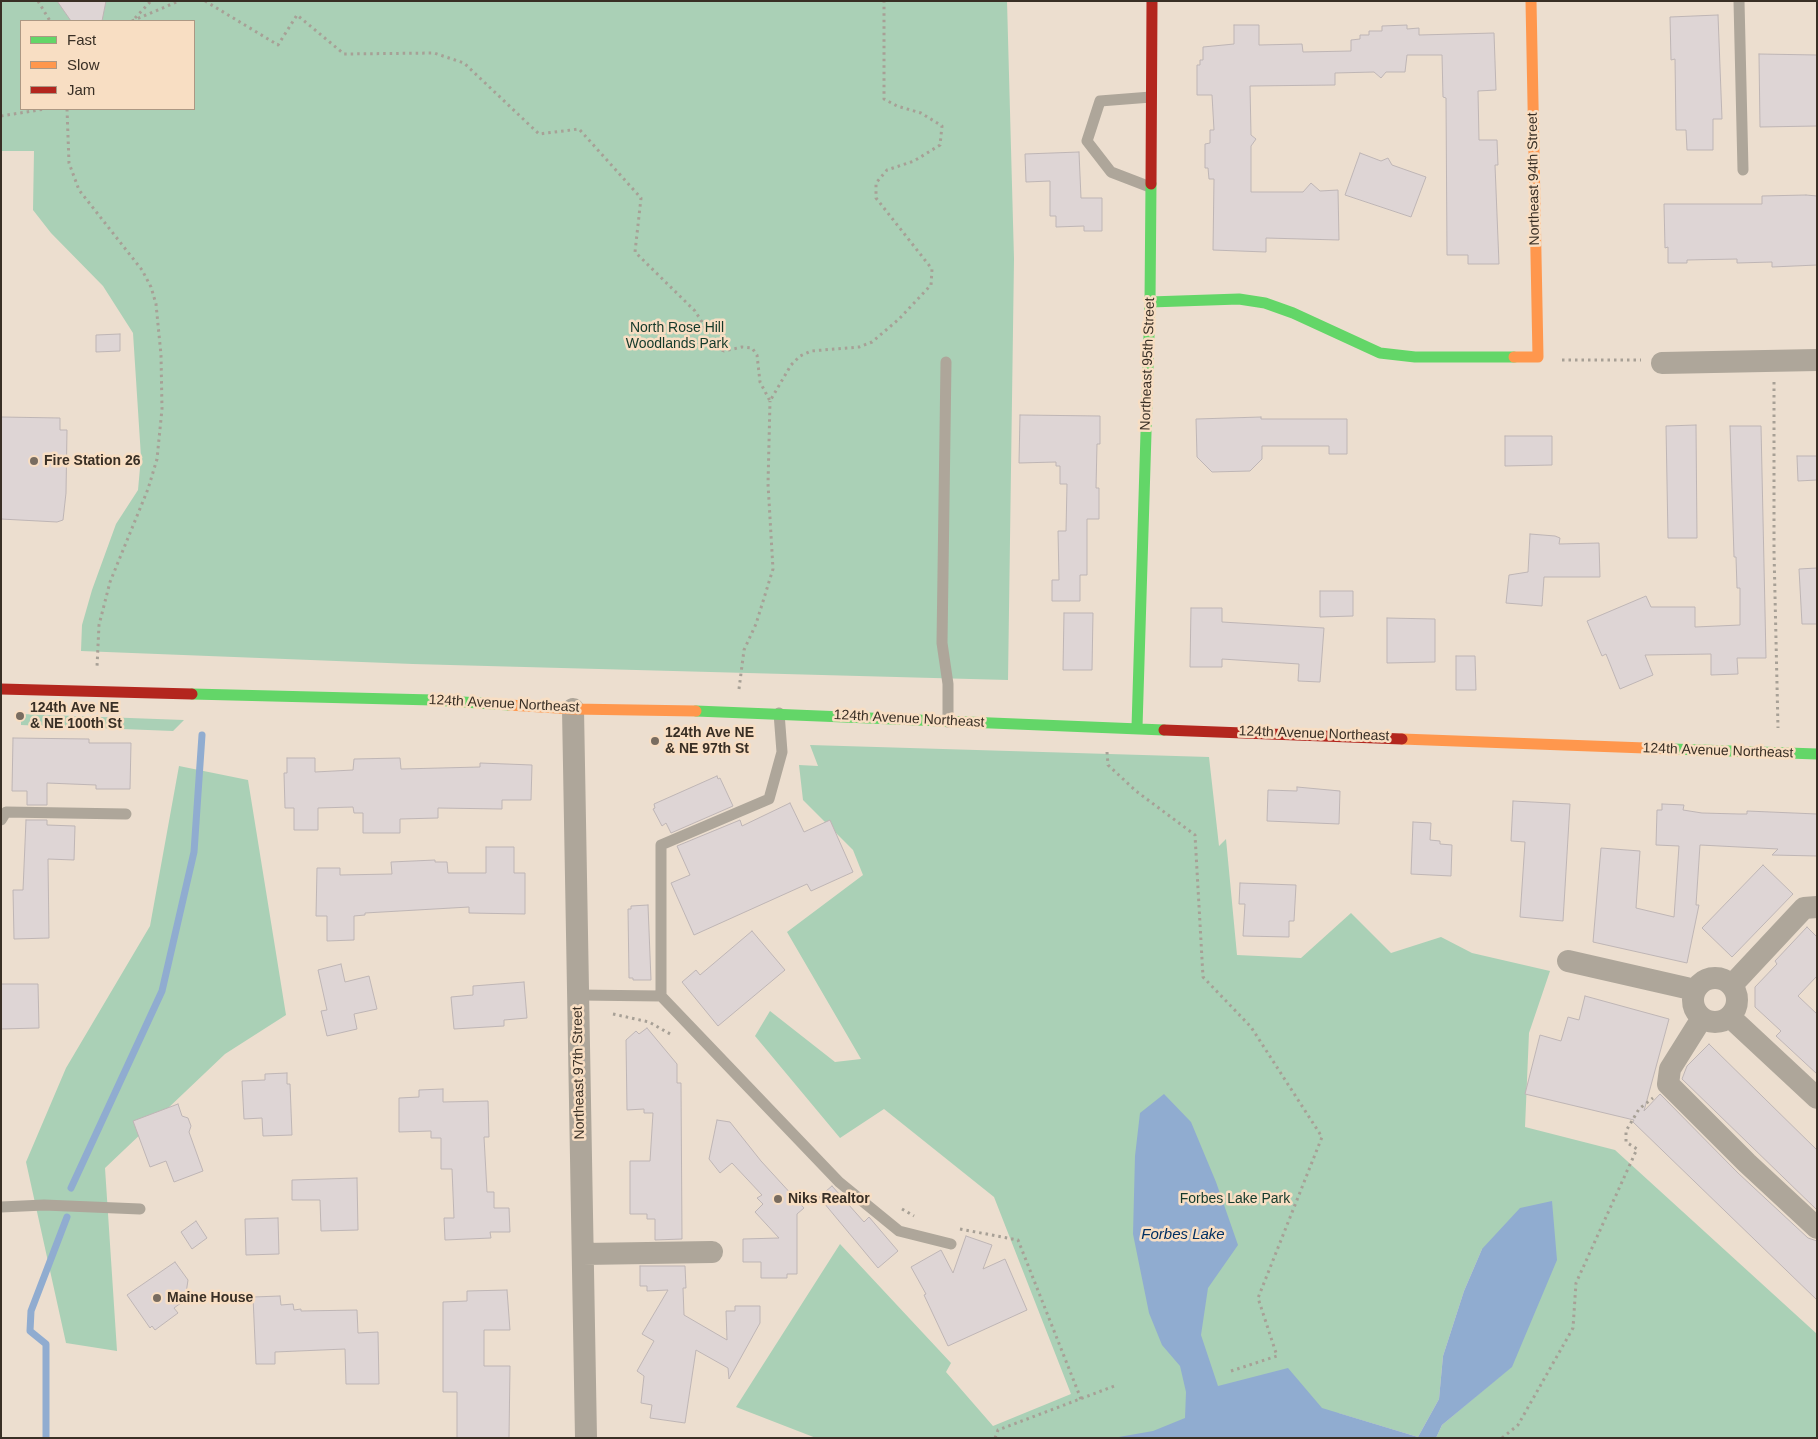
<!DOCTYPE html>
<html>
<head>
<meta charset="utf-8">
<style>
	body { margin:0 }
	#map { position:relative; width:1818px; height:1439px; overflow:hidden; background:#ecdecf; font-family:Arial,sans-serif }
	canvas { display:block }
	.frame { position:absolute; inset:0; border:2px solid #392f25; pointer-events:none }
	.legend { position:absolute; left:20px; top:20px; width:175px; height:90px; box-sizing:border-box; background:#f8dec3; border:1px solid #ac9884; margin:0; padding:6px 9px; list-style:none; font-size:15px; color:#392f25 }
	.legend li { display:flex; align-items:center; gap:10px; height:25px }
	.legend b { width:25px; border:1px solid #ac9884 }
</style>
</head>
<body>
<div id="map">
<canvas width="1818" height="1439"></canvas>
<div class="frame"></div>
<ul class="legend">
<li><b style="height:6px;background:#63d668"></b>Fast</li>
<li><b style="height:6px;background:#ff974d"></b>Slow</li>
<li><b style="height:6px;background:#b3261e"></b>Jam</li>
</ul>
</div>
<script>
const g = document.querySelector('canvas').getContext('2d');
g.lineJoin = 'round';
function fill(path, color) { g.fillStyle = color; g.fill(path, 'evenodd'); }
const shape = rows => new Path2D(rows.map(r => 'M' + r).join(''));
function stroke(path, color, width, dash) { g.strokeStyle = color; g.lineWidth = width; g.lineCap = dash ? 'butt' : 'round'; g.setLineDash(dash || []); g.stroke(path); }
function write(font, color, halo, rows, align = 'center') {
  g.font = font + ' Arial,sans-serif'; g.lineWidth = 5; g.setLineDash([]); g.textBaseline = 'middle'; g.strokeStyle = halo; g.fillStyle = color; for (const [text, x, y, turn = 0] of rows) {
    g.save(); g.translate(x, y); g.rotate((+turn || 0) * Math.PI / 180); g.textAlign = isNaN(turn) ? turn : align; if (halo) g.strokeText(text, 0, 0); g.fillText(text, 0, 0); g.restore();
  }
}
const green = shape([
	[1,1,1007,1,1014,259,1008,680,413,664,81,651,82,625,92,590,116,524,138,490,141,457,133,333,103,286,51,233,33,210,34,151,1,151],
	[21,21,194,21,194,109,21,109],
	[21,714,184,720,173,731,21,725],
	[810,745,1209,757,1219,846,1226,839,1237,955,1301,958,1351,913,1391,953,1441,937,1472,953,1550,971,1529,1033,1525,1127,1615,1150,1817,1334,1817,1438,1436,1438,1442,1425,1512,1366,1482,1249,1464,1291,1443,1356,1439,1399,1418,1437,1338,1413,1123,1438,816,1438,736,1407,840,1244,951,1363,946,1372,993,1426,1071,1394,994,1197,884,1109,840,1138,755,1036,770,1011,835,1062,861,1059,787,932,863,875,853,850,803,800,799,765,818,766],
	[179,766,248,780,286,1015,225,1054,105,1168,117,1351,66,1343,26,1162,66,1068,150,926]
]);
const water = shape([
	[1164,1094,1191,1122,1216,1182,1238,1245,1208,1288,1201,1335,1218,1386,1288,1368,1322,1408,1418,1437,1439,1399,1443,1356,1464,1291,1482,1249,1520,1208,1552,1201,1557,1260,1512,1367,1442,1425,1436,1438,1113,1438,1153,1431,1185,1418,1186,1392,1180,1366,1162,1345,1149,1313,1133,1234,1135,1156,1140,1113]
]);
const stream = shape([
	[71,1188,162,991,194,852,202,735],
	[46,1438,46,1344,30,1331,31,1311,67,1217]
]);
const building = shape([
	[57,1,106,1,102,21,71,21,57,1],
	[1718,15,1722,119,1713,119,1713,150,1687,150,1686,130,1676,130,1675,59,1671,60,1670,17,1718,15],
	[1234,25,1259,25,1259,45,1302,44,1303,52,1351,51,1351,40,1360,39,1360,35,1369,35,1369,31,1382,31,1382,26,1407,25,1407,29,1419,28,1419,35,1494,33,1496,90,1478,91,1479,140,1497,140,1498,165,1495,165,1499,264,1468,264,1468,255,1447,255,1446,98,1443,97,1442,55,1407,55,1405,72,1386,72,1381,78,1374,72,1335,73,1335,85,1250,86,1251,135,1256,139,1251,146,1251,192,1303,192,1311,183,1320,191,1338,190,1339,240,1266,238,1266,252,1213,250,1214,179,1209,179,1208,168,1205,168,1205,144,1210,143,1210,130,1214,130,1212,95,1197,95,1197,65,1200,65,1200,60,1203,60,1203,47,1234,44,1234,25],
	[1759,54,1817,55,1817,126,1760,127,1759,54],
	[1079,152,1081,198,1102,198,1102,231,1084,231,1084,226,1056,227,1056,216,1050,216,1050,181,1026,182,1025,154,1079,152],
	[1360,153,1381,161,1388,158,1392,165,1426,177,1411,217,1345,195,1360,153],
	[1806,195,1817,196,1817,265,1772,267,1772,262,1737,263,1737,259,1687,260,1687,263,1668,263,1668,247,1665,248,1664,204,1762,204,1762,196,1806,195],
	[120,334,120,351,96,352,96,335,120,334],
	[1020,415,1100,416,1100,444,1097,444,1096,488,1099,488,1099,519,1087,519,1087,575,1080,575,1080,601,1052,601,1052,580,1059,580,1058,531,1066,531,1067,484,1060,484,1060,466,1056,466,1056,462,1019,463,1020,415],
	[1,417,60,418,60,430,67,430,66,493,63,520,57,522,1,519,1,417],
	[1261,417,1261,419,1347,419,1347,454,1329,454,1329,446,1262,446,1262,459,1250,471,1212,472,1197,457,1196,419,1261,417],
	[1696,425,1697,538,1668,538,1666,426,1696,425],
	[1730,426,1761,426,1766,658,1737,658,1738,674,1711,675,1711,654,1645,655,1653,675,1620,689,1606,654,1602,656,1587,621,1646,596,1651,607,1695,607,1695,627,1740,625,1740,588,1737,588,1736,557,1734,557,1730,426],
	[1505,436,1552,436,1552,465,1505,466,1505,436],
	[1797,456,1817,456,1817,480,1798,481,1797,456],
	[1530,534,1555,536,1560,538,1559,544,1599,543,1600,577,1544,577,1542,606,1506,603,1509,575,1528,572,1530,534],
	[1817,568,1817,624,1802,624,1799,569,1817,568],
	[1320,591,1353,591,1353,616,1320,617,1320,591],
	[1191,608,1222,608,1222,622,1324,628,1320,682,1298,681,1299,664,1222,659,1222,667,1190,667,1191,608],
	[1064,613,1093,613,1092,670,1063,670,1064,613],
	[1387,618,1435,619,1435,662,1387,663,1387,618],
	[1456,656,1475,656,1476,690,1456,690,1456,656],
	[13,738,89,739,89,743,131,743,130,789,96,789,96,785,47,783,47,805,27,805,27,791,12,791,13,738],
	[287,758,315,758,315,772,353,770,354,759,400,758,401,769,480,767,480,763,532,765,531,800,502,800,502,809,438,808,438,818,400,819,400,833,363,833,363,813,354,813,353,807,318,808,318,830,294,830,294,808,285,808,284,773,287,773,287,758],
	[717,776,718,779,720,778,733,806,671,833,666,823,662,826,653,809,655,808,654,804,717,776],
	[1297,787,1340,791,1339,824,1267,821,1268,790,1297,791,1297,787],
	[1513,801,1570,804,1563,921,1520,917,1525,842,1511,841,1513,801],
	[790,803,804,832,830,820,853,872,811,891,807,884,694,935,671,883,690,875,677,846,740,820,742,826,790,803],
	[1662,804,1684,805,1683,810,1702,813,1739,814,1747,814,1747,811,1817,814,1817,856,1772,855,1778,849,1700,845,1696,905,1699,905,1687,963,1593,942,1601,848,1640,851,1636,908,1674,917,1679,846,1656,845,1657,810,1662,810,1662,804],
	[26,820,47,820,47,825,75,826,74,860,48,859,49,938,14,939,13,890,23,890,26,820],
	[1413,822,1431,823,1430,840,1440,841,1440,844,1452,845,1451,876,1411,874,1413,822],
	[486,847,514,847,514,873,525,873,525,914,469,913,469,907,365,913,365,915,354,916,354,940,327,941,327,916,316,916,317,868,340,868,340,875,392,874,391,862,435,860,435,862,447,862,448,873,486,873,486,847],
	[1763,865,1793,894,1732,957,1702,928,1763,865],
	[1240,883,1296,885,1294,921,1289,921,1289,937,1243,936,1245,904,1239,904,1240,883],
	[648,905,651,980,633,980,633,978,629,978,628,909,631,909,631,906,648,905],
	[1807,927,1817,937,1817,976,1798,996,1817,1014,1817,1074,1776,1036,1781,1031,1755,1007,1755,987,1777,964,1775,961,1807,927],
	[752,931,785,970,718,1026,682,982,696,970,700,975,752,931],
	[341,964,345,982,369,976,377,1009,354,1014,357,1029,327,1036,321,1011,327,1010,318,970,341,964],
	[524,982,527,1018,504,1020,504,1026,454,1029,451,997,473,995,473,986,524,982],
	[1,984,38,984,39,1028,1,1029,1,984],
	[1585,996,1669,1019,1644,1111,1660,1094,1738,1173,1808,1238,1817,1241,1817,1300,1633,1122,1634,1120,1525,1094,1540,1035,1561,1041,1568,1017,1579,1020,1585,996],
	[647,1028,677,1064,677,1083,681,1083,682,1239,655,1240,655,1219,647,1219,647,1214,630,1214,630,1161,650,1161,653,1113,644,1113,644,1109,627,1110,626,1040,636,1031,639,1034,647,1028],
	[1709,1044,1817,1150,1817,1210,1682,1079,1687,1066,1709,1044],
	[287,1073,287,1084,290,1084,292,1135,263,1136,262,1118,244,1119,242,1081,265,1080,265,1074,287,1073],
	[443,1089,443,1102,488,1101,489,1137,484,1137,487,1192,494,1192,494,1208,509,1208,510,1232,490,1232,491,1238,445,1240,444,1218,454,1218,452,1169,441,1169,441,1138,431,1138,431,1131,399,1132,399,1098,419,1097,419,1090,443,1089],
	[178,1104,182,1116,188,1118,191,1126,189,1132,203,1171,174,1182,166,1161,150,1167,133,1121,178,1104],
	[717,1120,730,1122,761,1161,804,1208,797,1214,797,1274,787,1274,787,1278,761,1278,761,1262,743,1262,743,1239,779,1238,755,1212,763,1204,757,1198,762,1195,732,1163,720,1173,709,1159,717,1120],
	[357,1178,358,1230,321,1231,320,1200,292,1200,292,1180,357,1178],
	[832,1186,864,1222,869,1217,898,1251,878,1268,819,1197,832,1186],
	[278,1218,279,1254,246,1255,245,1219,278,1218],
	[196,1221,207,1238,192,1249,181,1232,196,1221],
	[966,1236,992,1245,983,1269,1005,1259,1027,1310,948,1346,924,1295,926,1294,911,1267,941,1250,953,1273,966,1236],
	[175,1262,188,1280,185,1300,174,1308,178,1313,155,1330,152,1326,150,1328,127,1295,175,1262],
	[640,1266,685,1266,686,1288,683,1288,684,1315,727,1340,726,1311,735,1311,735,1306,760,1306,760,1323,729,1379,728,1368,696,1350,685,1423,650,1418,652,1405,641,1403,644,1376,637,1371,654,1341,642,1334,668,1290,647,1291,647,1286,640,1286,640,1266],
	[507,1290,510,1330,484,1330,484,1366,510,1366,509,1438,457,1438,457,1392,443,1392,443,1302,467,1301,467,1291,507,1290],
	[280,1296,281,1305,293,1304,294,1310,301,1309,301,1311,357,1310,358,1333,378,1332,379,1384,346,1384,345,1349,275,1352,275,1364,256,1364,253,1297,280,1296]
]);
const path = shape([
	[38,1,50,21],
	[205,1,278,45,297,15,344,54,434,53,464,63,539,134,579,129,641,198,635,252,695,311,702,322,711,345,724,351,742,347,752,348,757,355,760,382,770,401,791,365,800,356,811,351,859,347,872,342,899,319,931,285,932,269,876,198,876,183,887,170,914,161,940,145,942,126,921,113,897,106,884,99,884,1],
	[135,18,151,1],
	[132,21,179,1],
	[67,109,69,163,79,190,142,270,151,287,156,304,161,355,162,409,157,459,148,489,110,582,99,625,97,667],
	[1,116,45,109],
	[1562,360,1641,360],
	[1774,382,1774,551,1778,728],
	[739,689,744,650,756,624,773,569,768,484,770,401],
	[1107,752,1108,765,1136,791,1195,835,1203,977,1251,1027,1322,1137,1258,1298,1277,1356,1228,1372],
	[613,1014,649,1022,672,1035],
	[902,1209,914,1216],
	[960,1229,1018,1240,1081,1399],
	[995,1438,998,1430,1117,1385],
	[1502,1438,1518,1425,1573,1328,1576,1283,1637,1149,1626,1142,1626,1131,1639,1109,1653,1098]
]);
const lane = shape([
	[1739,1,1743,170],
	[1150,187,1111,172,1087,141,1100,101,1151,97],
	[946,362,942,643,948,684,948,722],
	[779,713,782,752,769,799,661,845,661,996,839,1182,899,1231,951,1244],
	[1,820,6,812,126,814],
	[578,995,661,996],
	[1,1207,44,1205,140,1209]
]);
const street = shape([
	[1662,363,1817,360],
	[573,709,586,1438],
	[1568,961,1695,990],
	'1693 1000a22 22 0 1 1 44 0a22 22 0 1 1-44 0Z',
	[1732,985,1804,908,1817,907],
	[1730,1017,1817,1098],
	[1702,1018,1670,1069,1668,1084,1747,1163,1817,1228],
	[583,1254,712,1252]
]);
const fast = shape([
	[1150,302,1239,299,1265,303,1293,313,1380,353,1415,357,1514,357],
	[192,694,433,700,509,705],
	[696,711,1164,730],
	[1137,727,1150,302,1151,184],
	[1672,749,1817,754]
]);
const slow = shape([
	[1514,357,1538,357,1531,1],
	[509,705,573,709,696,711],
	[1402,739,1672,749]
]);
const jam = shape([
	[1151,184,1152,1],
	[1,689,192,694],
	[1164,730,1402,739]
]);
const markers = [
	[34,461,5,"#786c60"],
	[20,716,5,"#786c60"],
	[655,741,5,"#786c60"],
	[778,1199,5,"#786c60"],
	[157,1298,5,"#786c60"]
];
const streetNames = [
	["Northeast 94th Street",1534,179,-91],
	["Northeast 95th Street",1148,364,-88],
	["124th Avenue Northeast",504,704,3],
	["124th Avenue Northeast",909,719,3],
	["124th Avenue Northeast",1314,734,2],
	["124th Avenue Northeast",1718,751,2],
	["Northeast 97th Street",579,1073,-91]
];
const parkNames = [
	["North Rose Hill",677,328],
	["Woodlands Park",677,344],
	["Forbes Lake Park",1235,1199]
];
const poiNames = [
	["Fire Station 26",44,461],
	["124th Ave NE",30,708],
	["& NE 100th St",30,724],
	["124th Ave NE",665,733],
	["& NE 97th St",665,749],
	["Niks Realtor",788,1199],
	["Maine House",167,1298]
];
const waterNames = [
	["Forbes Lake",1183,1235]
];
fill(green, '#aad0b6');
fill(water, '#90acd0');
stroke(stream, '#90acd0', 7);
fill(building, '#ded5d5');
stroke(building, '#beb5b5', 1);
stroke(path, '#a7a096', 3, [2.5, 4]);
stroke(lane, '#aea69a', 11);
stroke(street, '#aea69a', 22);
stroke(fast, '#63d668', 11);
stroke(slow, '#ff974d', 11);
stroke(jam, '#b3261e', 11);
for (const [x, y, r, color] of markers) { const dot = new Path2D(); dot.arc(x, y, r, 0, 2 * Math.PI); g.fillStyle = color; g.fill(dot); stroke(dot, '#f8dec3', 2); }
write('14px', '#392f25', '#f8dec3', streetNames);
write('14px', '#13392a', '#f8dec3', parkNames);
write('bold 14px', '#392f25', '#f8dec3', poiNames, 'left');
write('italic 15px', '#002f62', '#f8dec3', waterNames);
</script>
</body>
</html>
